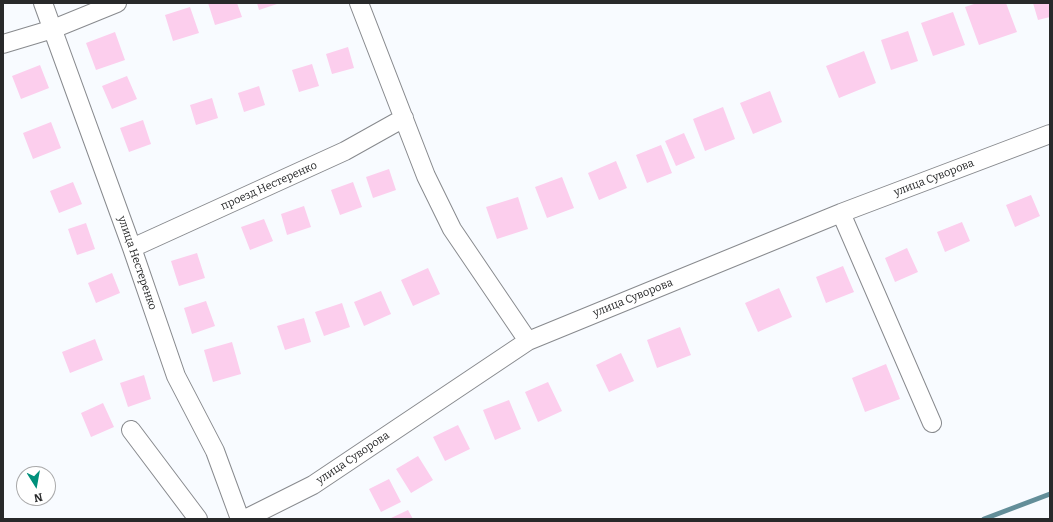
<!DOCTYPE html>
<html>
<head>
<meta charset="utf-8">
<style>
	body { margin:0 }
	#map { position:relative; width:1053px; height:522px; overflow:hidden; background:#f8fbff; font-family:Bitter,serif }
	canvas { display:block }
	.frame { position:absolute; inset:0; border:4px solid #28292a; pointer-events:none }
	.north { position:absolute; left:16px; top:466px; width:40px; height:40px; box-sizing:border-box; background:#fff; border:1px solid #a9a9aa; border-radius:50%; rotate:169deg; font-size:11px; font-weight:700; line-height:16px; text-align:center; color:#28292a }
	.north::after { content:''; display:block; margin:auto; width:14px; height:18px; background:#00907b; clip-path:polygon(50% 0,100% 100%,50% 72%,0 100%) }
</style>
</head>
<body>
<div id="map">
<canvas width="1053" height="522"></canvas>
<div class="frame"></div>
<div class="north">N</div>
</div>
<script>
const g = document.querySelector('canvas').getContext('2d');
g.lineJoin = 'round';
const shape = rows => new Path2D(rows.map(r => 'M' + r).join(''));
function stroke(path, color, width, dash) { g.strokeStyle = color; g.lineWidth = width; g.lineCap = dash ? 'butt' : 'round'; g.setLineDash(dash || []); g.stroke(path); }
function fill(path, color) { g.fillStyle = color; g.fill(path, 'evenodd'); }
function write(font, color, halo, rows, align = 'center') {
  g.font = font + ' Bitter,serif'; g.lineWidth = 4; g.setLineDash([]); g.textBaseline = 'middle'; g.strokeStyle = halo; g.fillStyle = color; for (const [text, x, y, turn = 0] of rows) {
    g.save(); g.translate(x, y); g.rotate((+turn || 0) * Math.PI / 180); g.textAlign = isNaN(turn) ? turn : align; if (halo) g.strokeText(text, 0, 0); g.fillText(text, 0, 0); g.restore();
  }
}
const stream = shape([
	[984,519,1050,494]
]);
const building = shape([
	[208,3,237,3,242,17,215,25],
	[257,3,280,3,259,10],
	[977,3,1006,3,1017,32,979,45,965,7],
	[1033,3,1050,3,1050,17,1038,20],
	[190,7,199,33,173,41,165,15],
	[953,12,965,45,933,56,921,23],
	[908,31,918,61,891,70,881,40],
	[115,32,125,60,96,70,86,43],
	[348,47,354,68,332,74,326,54],
	[864,51,876,83,839,98,826,66],
	[312,64,319,86,299,92,292,70],
	[40,65,49,88,21,99,12,76],
	[127,76,137,99,112,109,102,86],
	[259,86,265,105,244,112,238,93],
	[770,91,782,122,753,134,740,103],
	[212,98,218,118,196,125,190,105],
	[723,107,735,139,705,151,693,119],
	[143,120,151,144,129,152,120,128],
	[51,122,61,148,33,159,23,133],
	[684,133,695,158,676,166,665,141],
	[661,145,672,173,647,183,636,155],
	[616,161,627,188,599,200,588,173],
	[389,169,396,190,373,198,366,177],
	[562,177,574,208,547,218,535,187],
	[73,182,82,204,59,213,50,191],
	[353,182,362,207,340,215,331,190],
	[1031,195,1040,216,1015,227,1006,205],
	[518,197,528,229,497,239,486,207],
	[304,206,311,227,287,235,281,214],
	[264,219,273,241,250,250,241,227],
	[962,222,970,241,945,252,937,232],
	[86,223,95,249,77,255,68,229],
	[907,248,918,272,895,282,885,258],
	[197,253,205,278,179,286,171,261],
	[843,266,854,292,826,303,816,277],
	[428,268,440,294,413,306,401,280],
	[112,273,120,293,96,303,88,283],
	[779,288,792,317,758,332,745,303],
	[381,291,391,314,364,326,354,302],
	[206,301,215,326,192,334,184,308],
	[342,303,350,327,324,336,315,312],
	[304,318,311,342,285,350,277,326],
	[680,327,691,355,657,368,647,340],
	[95,339,103,360,70,373,62,352],
	[232,342,241,374,213,382,204,350],
	[621,353,634,381,609,392,596,365],
	[886,364,900,399,865,412,852,378],
	[144,375,151,399,128,407,120,383],
	[548,382,562,411,538,422,525,392],
	[509,400,521,429,495,440,483,410],
	[103,403,114,427,91,437,81,413],
	[458,425,470,449,445,461,433,437],
	[418,456,433,480,411,493,396,469],
	[389,479,401,502,381,512,369,489],
	[408,510,413,519,389,519]
]);
const minor = shape([
	[43,3,132,248,176,376,215,451,240,519],
	[359,3,426,176,452,229,528,341],
	[3,44,53,29,117,3],
	[841,213,932,423],
	[132,248,345,151,404,118],
	[131,430,198,519],
	[245,519,313,485,528,341,841,213,1050,134]
]);
const streetNames = [
	["улица Суворова",934,178,-21],
	["проезд Нестеренко",269,186,-24],
	["улица Нестеренко",137,263,71],
	["улица Суворова",633,298,-22],
	["улица Суворова",353,458,-34]
];
stroke(stream, '#638e99', 5);
fill(building, '#fcceed');
stroke(minor, '#888a8e', 20);
stroke(minor, '#fff', 18);
write('11px', '#28292a', '#fff', streetNames);
</script>
</body>
</html>
